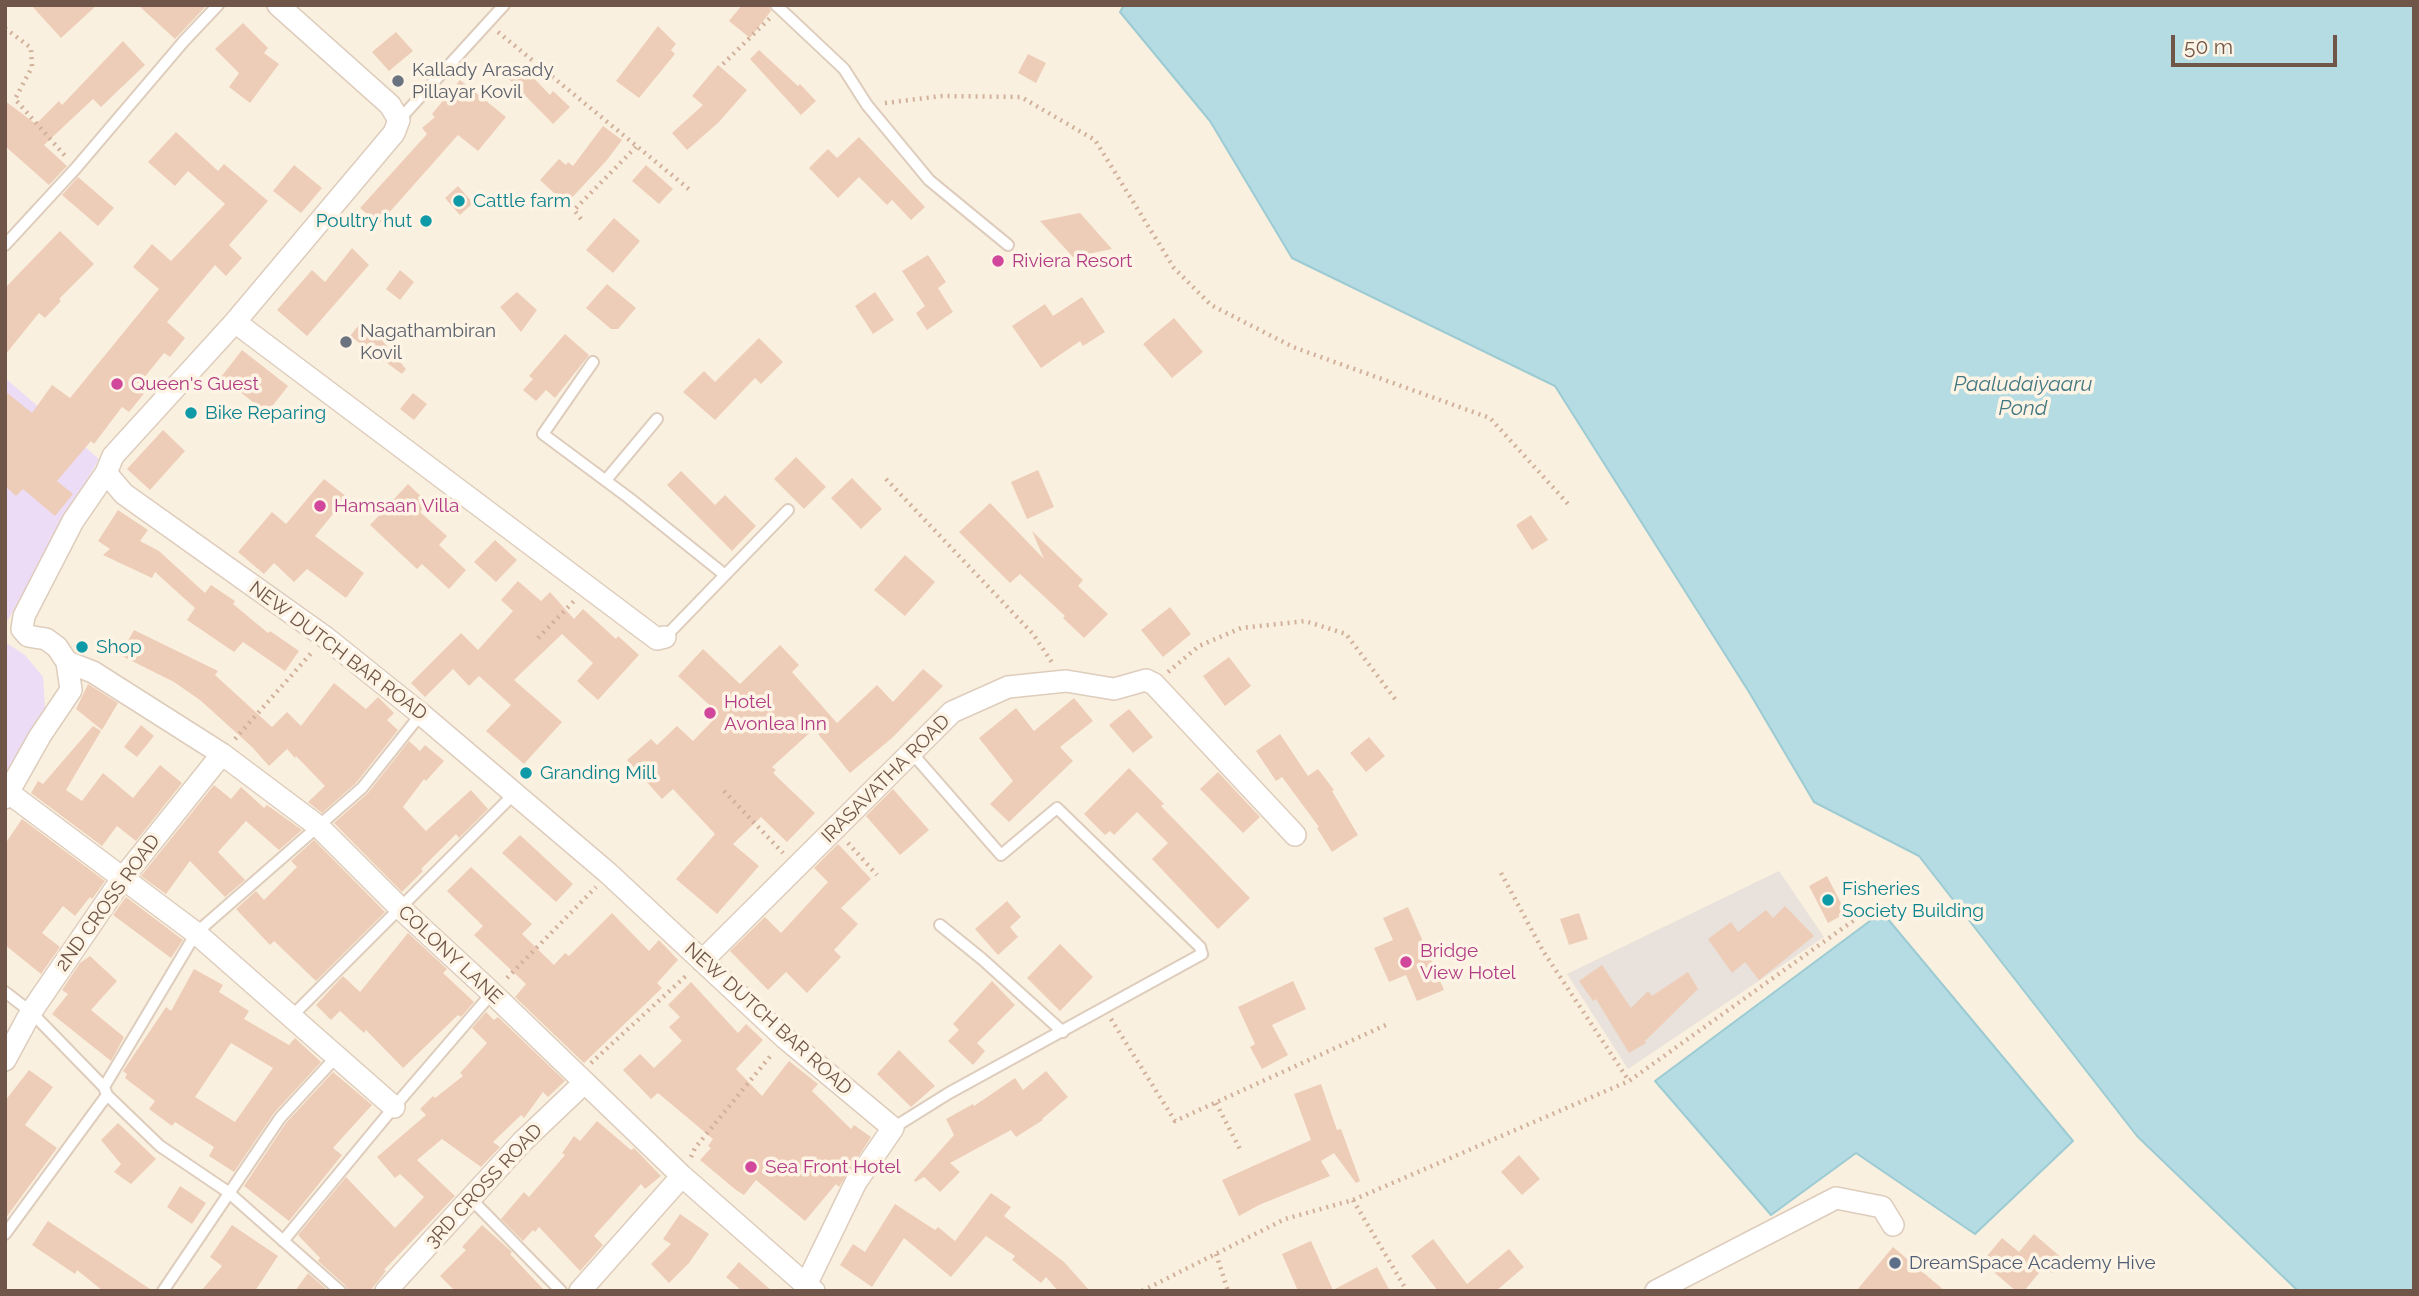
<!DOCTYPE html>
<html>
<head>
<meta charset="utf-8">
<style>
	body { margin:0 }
	#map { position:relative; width:2419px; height:1296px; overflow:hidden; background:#faf0df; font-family:Raleway,sans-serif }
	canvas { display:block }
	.frame { position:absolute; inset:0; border:7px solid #6f5649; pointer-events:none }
	.scale { position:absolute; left:2171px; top:35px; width:166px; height:32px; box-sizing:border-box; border:4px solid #6f5649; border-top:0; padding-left:9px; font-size:21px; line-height:24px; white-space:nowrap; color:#6f5649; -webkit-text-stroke:5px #fef4e5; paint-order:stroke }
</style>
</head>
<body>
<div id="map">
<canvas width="2419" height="1296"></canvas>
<div class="frame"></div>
<div class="scale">50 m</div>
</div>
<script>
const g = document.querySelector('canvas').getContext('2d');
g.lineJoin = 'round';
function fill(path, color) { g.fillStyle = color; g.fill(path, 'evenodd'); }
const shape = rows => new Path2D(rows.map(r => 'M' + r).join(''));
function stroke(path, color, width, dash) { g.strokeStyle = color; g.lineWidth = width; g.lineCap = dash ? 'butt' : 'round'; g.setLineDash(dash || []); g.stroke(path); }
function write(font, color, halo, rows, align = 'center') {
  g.font = font + ' Raleway,sans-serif'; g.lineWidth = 7; g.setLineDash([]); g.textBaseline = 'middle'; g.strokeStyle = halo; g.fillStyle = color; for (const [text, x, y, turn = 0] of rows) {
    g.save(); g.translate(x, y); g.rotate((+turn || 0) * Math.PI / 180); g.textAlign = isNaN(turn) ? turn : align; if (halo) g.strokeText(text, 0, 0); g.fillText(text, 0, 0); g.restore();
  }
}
const industrial = shape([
	[1779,871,1824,937,1628,1069,1567,974]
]);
const education = shape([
	[5,378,99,459,5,625],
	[5,642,25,655,43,677,45,709,5,774]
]);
const water = shape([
	[1124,5,2414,5,2414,1291,2298,1291,2137,1136,1919,856,1814,802,1749,692,1555,386,1292,258,1210,121,1120,12,1124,5],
	[1882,912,2073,1141,1975,1234,1856,1153,1771,1215,1655,1081,1882,912]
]);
const building = shape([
	[31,5,97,5,61,38],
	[138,5,207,5,175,39],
	[742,5,768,5,771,11,750,38,729,21],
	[243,23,268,48,264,53,279,64,250,103,229,87,239,73,215,49],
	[658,26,676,44,671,50,675,54,639,98,616,81],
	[396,32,413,51,389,71,372,52],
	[123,41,145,65,101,107,93,99,44,145,67,166,49,185,5,146,5,101,36,124,59,101,62,105],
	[759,50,798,86,800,84,816,101,801,115,750,59],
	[1028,54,1046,63,1036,83,1018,73],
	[718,65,747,90,719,122,687,150,672,133,703,105,692,96],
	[522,66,550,95,553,91,570,107,553,124,509,79],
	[460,80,506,117,478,151,458,135,379,224,360,208,427,134,422,128,435,117,432,114],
	[603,126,622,140,607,160,566,204,540,180,559,159,566,165,568,162,573,166],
	[176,132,218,171,224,164,268,201,229,245,242,258,226,276,215,265,167,322,185,338,170,357,164,353,139,384,147,390,129,412,122,407,94,444,91,441,57,481,73,494,55,516,23,489,16,496,5,486,5,391,32,413,52,385,70,398,159,289,133,267,152,244,171,261,225,204,188,171,175,186,148,162],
	[859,137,925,207,911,220,892,200,887,205,859,177,838,198,809,168,828,149,837,158],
	[294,165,322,188,301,213,273,191],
	[646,165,673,189,659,204,632,181],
	[78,177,114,208,98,226,62,195],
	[458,186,473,203,460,215,445,198],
	[1080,213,1112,249,1073,257,1040,221],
	[614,218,640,241,613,273,586,250],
	[60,231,94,264,59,299,61,301,45,318,39,313,5,355,5,288],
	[352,248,369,265,307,336,277,310,312,270,325,282],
	[928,255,946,282,938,288,953,312,927,330,916,313,925,306,902,271],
	[400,270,414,282,400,300,386,289],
	[607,284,636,308,618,329,611,329,586,308],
	[517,292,537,310,521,332,500,307],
	[875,292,894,320,873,334,855,306],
	[1082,297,1105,332,1083,346,1080,341,1041,368,1012,326,1045,304,1053,316],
	[1174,318,1203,352,1172,378,1143,344],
	[362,321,383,337,381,339,406,369,402,374,350,336],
	[565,334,589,355,555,398,546,390,536,401,523,390,533,379,529,376],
	[759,338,783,362,761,384,755,378,715,420,683,392,704,371,715,382],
	[242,350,288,386,267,413,221,377],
	[413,393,427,404,414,420,400,409],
	[163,430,185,451,150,490,127,469],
	[796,457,826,487,804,509,774,479],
	[1038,470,1054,507,1027,519,1011,482],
	[681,471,715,505,725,495,756,526,732,551,667,485],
	[852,478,882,509,861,529,831,498],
	[324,479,347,497,315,536,364,573,346,598,307,569,294,582,274,563,264,574,238,552,272,512,286,524],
	[408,484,428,503,420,512,447,536,439,545,466,570,449,589,422,564,417,569,370,525],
	[990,503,1044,559,1032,531,1083,580,1078,586,1108,614,1084,638,1063,618,1065,616,1020,574,1010,583,959,532],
	[118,510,148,530,140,541,159,551,205,593,211,585,235,601,233,604,268,633,270,631,299,651,285,671,243,642,234,652,187,620,195,608,155,572,152,578,103,555,110,549,98,541],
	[1531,515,1548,540,1532,550,1516,525],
	[495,540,517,560,496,582,474,562],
	[905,555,935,582,905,616,874,590],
	[518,581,541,601,550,592,574,619,583,609,616,639,618,636,639,655,598,700,577,681,593,663,562,634,514,680,562,722,524,764,486,731,511,705,479,676,469,686,453,669,425,697,411,683,461,633,478,650,513,611,501,600],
	[1170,607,1191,634,1163,657,1141,630],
	[134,630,218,671,215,675,272,727,287,712,301,726,334,683,366,709,378,697,394,713,387,720,398,730,356,783,322,813,308,802,325,786,296,756,295,758,287,749,269,766,252,747,200,700,174,682,120,655],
	[780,645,799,665,792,672,837,723,877,685,893,702,923,669,943,686,892,738,850,773,814,729,772,767,776,770,773,773,815,813,787,842,761,817,733,844,759,866,717,914,676,879,715,834,673,789,662,799,627,760,651,739,657,745,677,726,693,741,719,714,678,676,703,649,740,684],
	[1229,657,1251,686,1225,706,1203,676],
	[88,684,118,703,102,730,76,709],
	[1074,698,1093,721,1060,747,1073,761,1009,822,990,804,1013,781,979,738,1016,708,1034,731],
	[1129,709,1153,737,1133,753,1109,725],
	[141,725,154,736,137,757,124,747],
	[93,726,101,731,66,790,82,801,103,773,133,798,160,765,182,783,136,841,117,826,102,846,31,793,38,781,43,784],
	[1280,734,1308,776,1318,769,1334,790,1332,791,1358,835,1332,852,1317,828,1319,827,1282,777,1276,781,1256,751],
	[1369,737,1385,756,1366,772,1350,753],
	[409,741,420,751,425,745,444,761,426,781,424,779,403,807,426,831,471,790,488,809,459,838,456,834,421,869,423,871,402,892,334,823,368,793],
	[1129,768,1164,804,1161,806,1250,898,1218,929,1152,859,1168,843,1137,812,1114,835,1110,831,1105,835,1084,814],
	[1218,772,1260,817,1243,833,1200,789],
	[214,785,231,799,241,787,264,808,267,805,302,830,279,850,246,821,218,852,245,880,225,897,190,861,166,894,141,876],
	[893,789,929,830,900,855,866,816],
	[22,819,105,881,92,899,90,897,75,916,63,906,42,933,60,947,41,974,5,945,5,844],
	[520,835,573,884,556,902,502,853],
	[314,840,385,912,316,981,274,941,270,945,236,909,256,891,264,900,297,867,291,861],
	[838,844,871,879,841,908,858,924,834,950,841,957,807,993,786,972,768,990,730,951,765,917,781,933,828,882,814,868],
	[471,867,532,924,522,934,554,965,565,953,569,956,612,913,649,951,659,940,678,960,657,983,662,988,584,1063,515,997,526,984,474,935,483,926,447,891],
	[1827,876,1846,913,1828,923,1809,886],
	[126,897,183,940,171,958,113,915],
	[1007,901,1021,917,1010,927,1018,937,998,955,975,929],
	[1785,906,1814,936,1759,980,1745,962,1732,973,1708,939,1731,922,1738,932,1766,910,1773,918],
	[1408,907,1444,990,1417,1001,1406,975,1389,982,1374,948,1393,940,1383,918],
	[1579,913,1588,939,1569,945,1560,919],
	[408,933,447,969,443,973,474,1002,461,1017,458,1015,403,1068,366,1030,364,1033,340,1011,331,1020,316,1005,343,976,360,992],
	[1060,944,1093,977,1060,1011,1027,978],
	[90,956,117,981,91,1010,124,1037,111,1061,52,1014,68,994,62,990,80,963],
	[1602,965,1631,1008,1648,991,1652,996,1688,972,1698,989,1645,1041,1646,1043,1629,1053,1596,999,1593,1001,1579,981],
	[194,969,223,985,219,992,249,1011,244,1019,289,1045,295,1038,321,1062,274,1113,234,1172,209,1156,214,1147,175,1122,172,1126,149,1109,155,1101,125,1078,127,1074,123,1071,166,1007,171,1011],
	[231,1043,273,1068,235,1122,195,1097],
	[992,981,1015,1005,977,1043,985,1051,973,1065,948,1041,959,1030,953,1024],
	[1293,981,1306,1009,1272,1025,1288,1055,1262,1069,1250,1047,1255,1044,1238,1007],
	[691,982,738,1033,746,1024,763,1040,736,1069,762,1096,789,1061,818,1084,812,1091,851,1129,854,1125,871,1137,839,1187,836,1184,805,1221,756,1180,744,1195,736,1190,700,1160,711,1148,708,1146,713,1139,658,1093,651,1099,623,1070,640,1054,654,1068,682,1041,669,1027,680,1017,668,1005],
	[486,1012,494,1020,498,1017,565,1081,548,1097,543,1092,524,1118,521,1115,493,1142,500,1147,481,1167,442,1139,417,1160,455,1196,384,1270,386,1271,370,1291,348,1291,345,1285,318,1261,320,1258,298,1235,346,1177,395,1228,424,1197,400,1174,395,1178,377,1157,426,1115,420,1109,433,1096,435,1098,463,1076,460,1073,487,1043,472,1028],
	[899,1050,935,1086,911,1107,877,1074],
	[29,1070,53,1087,25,1125,57,1148,5,1219,5,1101],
	[1046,1071,1068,1097,1042,1119,1043,1120,1016,1137,1011,1130,950,1163,960,1172,940,1192,924,1177,915,1182,914,1180,954,1135,946,1119,973,1104,974,1106,1015,1078,1023,1090],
	[333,1072,372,1105,333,1148,342,1155,289,1221,244,1186,286,1123],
	[1321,1084,1337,1130,1341,1129,1360,1181,1356,1183,1334,1153,1321,1161,1330,1176,1259,1205,1239,1216,1222,1180,1311,1140,1294,1094],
	[597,1121,631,1150,634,1148,661,1176,645,1189,641,1184,594,1236,603,1245,580,1271,539,1227,535,1232,533,1230,523,1241,501,1219,524,1192,529,1197,565,1155,562,1153,574,1136,580,1141],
	[118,1123,156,1159,131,1184,114,1172,121,1164,101,1140],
	[1519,1155,1540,1179,1522,1195,1501,1172],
	[180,1186,206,1203,192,1224,167,1207],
	[991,1193,1011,1207,1004,1216,1064,1262,1090,1291,1058,1291,1046,1277,1041,1283,1012,1260,1015,1256,986,1236,951,1277,904,1238,872,1287,840,1265,853,1244,865,1252,895,1204,935,1230,938,1227,955,1241],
	[680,1214,709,1234,689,1263,669,1283,651,1264,671,1244,663,1239],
	[48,1221,153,1291,103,1291,77,1270,75,1274,32,1245],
	[232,1225,278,1256,255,1291,201,1291,222,1266,210,1257],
	[482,1225,512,1252,510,1254,545,1291,455,1291,440,1276,466,1250,462,1247],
	[2034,1234,2064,1260,2052,1273,2044,1267,2024,1291,2016,1291,1982,1262,2002,1238,2019,1252],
	[1433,1239,1467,1284,1509,1249,1524,1267,1496,1291,1438,1291,1411,1256],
	[1311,1241,1333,1290,1377,1267,1390,1291,1298,1291,1282,1254],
	[1893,1247,1945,1291,1856,1291],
	[739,1262,772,1291,742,1291,726,1277],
	[308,1273,328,1291,295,1291]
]);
const path = shape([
	[5,28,31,48,32,67,15,99,67,158],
	[498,32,690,190],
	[723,64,770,18],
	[885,103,942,96,1021,97,1095,140,1174,268,1211,305,1293,347,1490,418,1569,505],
	[581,219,574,210,636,147],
	[886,479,1033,634,1053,664],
	[538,638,574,601],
	[1168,672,1199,646,1241,628,1305,621,1346,634,1398,703],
	[235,739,313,651],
	[724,791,783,853],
	[848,843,877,875],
	[1501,873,1543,951,1629,1081],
	[507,978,596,887],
	[1111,1019,1175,1121,1388,1024],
	[591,1063,688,974],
	[1216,1103,1241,1151],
	[691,1157,695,1148,772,1054],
	[1353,1200,1407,1291],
	[1216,1254,1228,1291],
	[1142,1291,1285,1219,1353,1200,1629,1081,1864,913]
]);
const service = shape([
	[776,5,844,69,867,105,929,180,1008,245],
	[399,120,504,5],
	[5,245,76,168,184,41,218,5],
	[593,362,543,434,629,498,725,575],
	[606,480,657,419],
	[665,637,788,510],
	[940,925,982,959,1063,1032],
	[5,992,31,1012,104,1087,107,1095,160,1146,228,1192,340,1291],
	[291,1017,515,793],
	[104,1087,196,933,362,788,421,714],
	[893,1128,949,1093,1202,954,1200,947,1057,808,1001,855,911,752],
	[471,1199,561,1291],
	[5,1234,107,1095],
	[283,1241,394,1107,492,993],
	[163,1291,280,1118,336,1057]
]);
const minor = shape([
	[278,5,390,105,399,120,394,133,235,322,113,456,106,473,124,494,325,637,421,714,608,873,785,1038,893,1128,856,1182,806,1285,814,1291],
	[235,322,649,633,657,639,665,637],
	[67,662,93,672,222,754,318,826,400,908,492,993,682,1176,806,1285],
	[5,793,9,793,196,933,394,1107],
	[5,798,40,736,71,690,67,662,57,647,46,639,28,636,22,629,24,616,73,521,106,473],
	[702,961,952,712,1008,687,1066,681,1114,689,1146,680,1154,684,1295,835],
	[5,1060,31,1012,122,879,222,754],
	[386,1291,522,1142,584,1083],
	[580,1291,682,1176],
	[1656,1291,1836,1198,1882,1207,1893,1225]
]);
const markers = [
	[398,81,7,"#6b7280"],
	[459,201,7,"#0f9aa8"],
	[426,221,7,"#0f9aa8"],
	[998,261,7,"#d1479c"],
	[346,342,7,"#6b7280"],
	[117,384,7,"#d1479c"],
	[191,413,7,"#0f9aa8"],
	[320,506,7,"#d1479c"],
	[82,647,7,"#0f9aa8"],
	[710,713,7,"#d1479c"],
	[526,773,7,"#0f9aa8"],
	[1828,900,7,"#0f9aa8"],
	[1406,962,7,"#d1479c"],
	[751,1167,7,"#d1479c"],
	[1895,1263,7,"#5c6f8a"]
];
const worshipNames = [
	["Kallady Arasady",412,70],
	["Pillayar Kovil",412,92],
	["Nagathambiran",360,331],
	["Kovil",360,353]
];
const cultureNames = [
	["Cattle farm",473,201],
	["Poultry hut",412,221,"right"],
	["Bike Reparing",205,413],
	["Shop",96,647],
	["Granding Mill",540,773],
	["Fisheries",1842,889],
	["Society Building",1842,911]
];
const hotelNames = [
	["Riviera Resort",1012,261],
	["Queen's Guest",131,384],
	["Hamsaan Villa",334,506],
	["Hotel",724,702],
	["Avonlea Inn",724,724],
	["Bridge",1420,951],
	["View Hotel",1420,973],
	["Sea Front Hotel",765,1167]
];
const streetNames = [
	["NEW DUTCH BAR ROAD",338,651,37],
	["IRASAVATHA ROAD",886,779,-45],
	["2ND CROSS ROAD",108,903,-54],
	["COLONY LANE",450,955,43],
	["NEW DUTCH BAR ROAD",768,1019,42],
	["3RD CROSS ROAD",484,1186,-47]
];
const serviceNames = [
	["DreamSpace Academy Hive",1909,1263]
];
const waterNames = [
	["Paaludaiyaaru",2023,385],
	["Pond",2023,409]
];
fill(industrial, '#e9e1db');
fill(education, '#eddcf6');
fill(water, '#b5dce2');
stroke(water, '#9ccbd3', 2);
fill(building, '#eecdb8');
stroke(service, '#deccbc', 14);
stroke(minor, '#deccbc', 24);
stroke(path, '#d2b19c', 4.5, [2, 5]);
stroke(service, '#fff', 10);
stroke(minor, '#fff', 21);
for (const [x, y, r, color] of markers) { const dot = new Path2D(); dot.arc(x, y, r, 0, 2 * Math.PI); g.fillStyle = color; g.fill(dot); stroke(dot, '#fef4e5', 2.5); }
write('19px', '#5b616d', '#fef4e5', worshipNames, 'left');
write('19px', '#0d838f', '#fef4e5', cultureNames, 'left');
write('19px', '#b23c85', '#fef4e5', hotelNames, 'left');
write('19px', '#6f5649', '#fef4e5', streetNames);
write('19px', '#4e5e75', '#fef4e5', serviceNames, 'left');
write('italic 21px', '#447882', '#fef4e5', waterNames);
</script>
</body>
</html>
